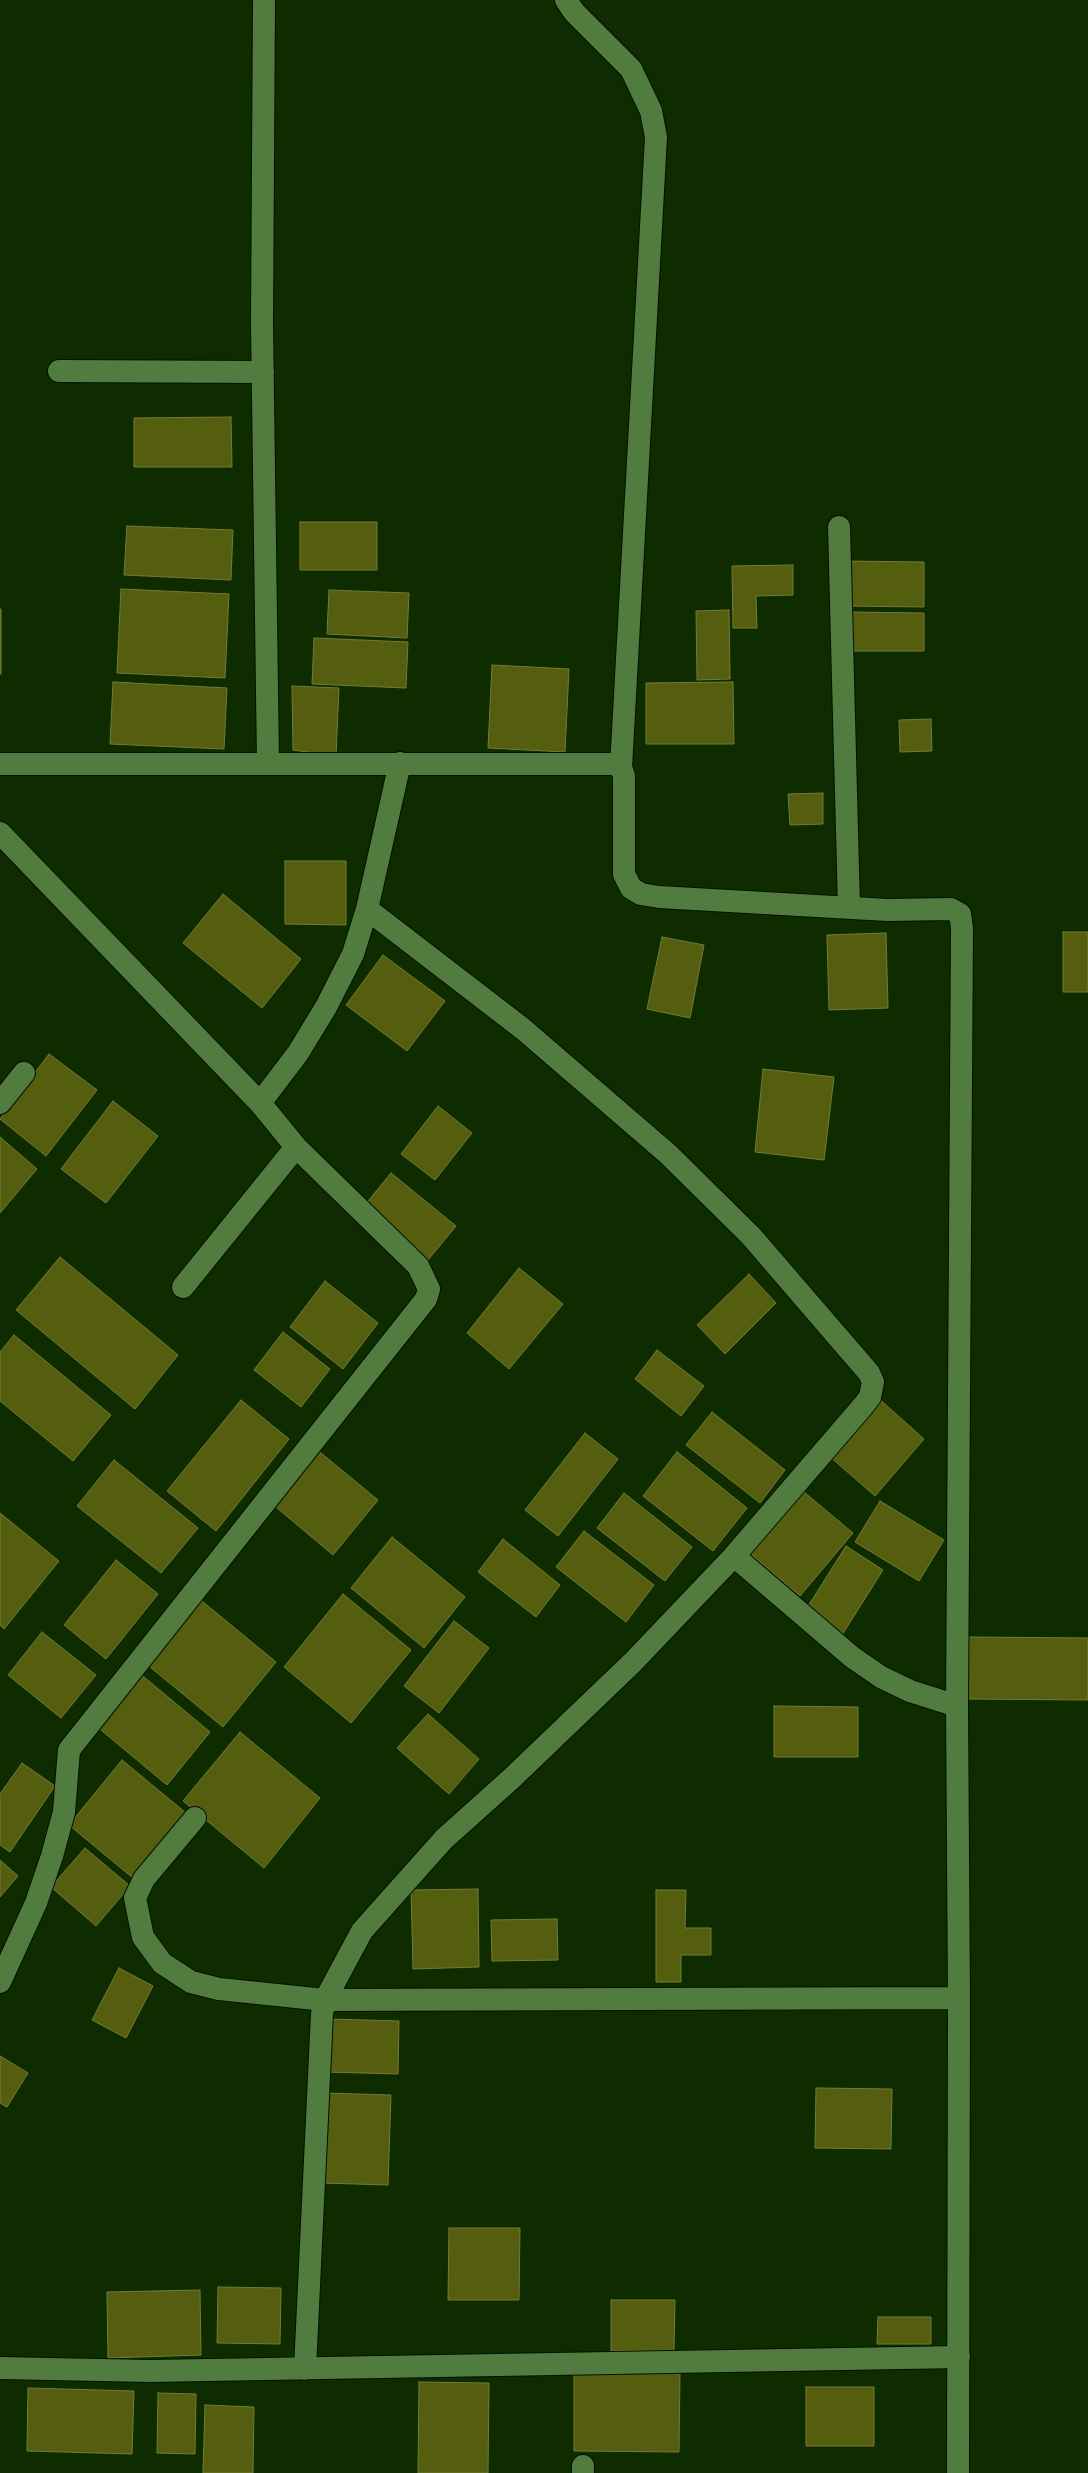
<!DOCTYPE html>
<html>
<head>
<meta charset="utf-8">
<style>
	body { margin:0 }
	canvas { display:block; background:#0f2c00 }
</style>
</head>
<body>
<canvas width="1088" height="2473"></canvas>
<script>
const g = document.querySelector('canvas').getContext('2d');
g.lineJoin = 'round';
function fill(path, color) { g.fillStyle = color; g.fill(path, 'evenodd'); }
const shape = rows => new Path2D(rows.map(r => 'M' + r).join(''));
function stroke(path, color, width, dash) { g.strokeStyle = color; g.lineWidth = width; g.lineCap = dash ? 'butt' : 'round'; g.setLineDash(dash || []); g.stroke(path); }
const building = shape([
	[231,417,232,467,134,467,134,418,231,417],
	[300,522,377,522,377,570,300,570,300,522],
	[127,526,233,530,231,580,124,575,127,526],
	[844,561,924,562,924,607,844,606,844,561],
	[793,565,793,595,756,596,757,628,733,628,732,566,793,565],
	[121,589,229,594,225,678,117,673,121,589],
	[329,590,409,593,407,638,327,634,329,590],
	[0,609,1,609,1,674,0,674,0,609],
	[729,610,730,679,697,680,696,611,729,610],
	[848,612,924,613,924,651,847,651,848,612],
	[314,638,408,642,406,688,312,684,314,638],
	[492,665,569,669,565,752,488,748,492,665],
	[113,682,227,688,224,749,110,744,113,682],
	[733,682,734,744,646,744,646,683,733,682],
	[292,686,339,688,336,756,293,750,292,686],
	[931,719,932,751,900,752,899,720,931,719],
	[823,793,823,824,790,825,788,794,823,793],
	[285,861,346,861,346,925,285,924,285,861],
	[223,894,301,959,262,1008,183,943,223,894],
	[1063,932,1088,932,1088,992,1063,992,1063,932],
	[886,933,888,1008,829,1010,827,935,886,933],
	[662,937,704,945,690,1018,647,1009,662,937],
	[383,955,445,1001,407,1051,346,1005,383,955],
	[49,1054,97,1090,46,1156,0,1119,49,1054],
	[763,1069,834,1077,824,1160,755,1152,763,1069],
	[113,1101,158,1136,106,1203,61,1169,113,1101],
	[438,1106,472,1133,435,1180,401,1154,438,1106],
	[0,1137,37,1169,0,1213,0,1137],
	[391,1173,456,1226,428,1260,364,1206,391,1173],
	[60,1257,178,1355,135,1409,16,1310,60,1257],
	[519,1268,563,1304,509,1369,467,1333,519,1268],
	[749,1274,776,1303,725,1354,697,1325,749,1274],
	[325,1281,378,1323,343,1369,290,1327,325,1281],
	[283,1332,330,1369,301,1407,254,1370,283,1332],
	[14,1335,111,1415,73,1461,0,1401,0,1352,14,1335],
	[657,1350,704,1386,681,1416,635,1379,657,1350],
	[877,1397,924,1439,875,1496,828,1455,877,1397],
	[241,1400,289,1439,216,1531,167,1491,241,1400],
	[712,1412,785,1470,760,1503,686,1445,712,1412],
	[585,1433,618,1459,558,1536,525,1510,585,1433],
	[315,1448,378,1500,333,1555,270,1502,315,1448],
	[677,1452,747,1508,713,1551,643,1496,677,1452],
	[114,1460,198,1528,161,1573,77,1506,114,1460],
	[798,1487,853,1533,800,1596,746,1550,798,1487],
	[624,1493,692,1547,665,1581,597,1528,624,1493],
	[880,1501,944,1540,919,1581,855,1542,880,1501],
	[0,1513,59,1561,4,1629,0,1625,0,1513],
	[584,1531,654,1585,626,1622,556,1567,584,1531],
	[392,1537,465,1597,424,1648,351,1588,392,1537],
	[503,1539,560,1585,536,1617,478,1572,503,1539],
	[846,1546,883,1570,842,1635,805,1611,846,1546],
	[116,1560,158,1594,106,1659,64,1625,116,1560],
	[343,1594,411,1650,351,1723,284,1667,343,1594],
	[197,1597,276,1662,223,1727,144,1662,197,1597],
	[454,1621,489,1648,439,1713,404,1686,454,1621],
	[42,1632,96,1675,61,1718,8,1675,42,1632],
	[968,1637,1088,1638,1088,1700,968,1699,968,1637],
	[138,1672,210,1732,167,1785,95,1725,138,1672],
	[774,1706,858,1707,858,1757,774,1757,774,1706],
	[428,1714,479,1759,449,1794,397,1748,428,1714],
	[240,1732,320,1798,264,1868,183,1801,240,1732],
	[122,1760,186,1813,133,1878,69,1825,122,1760],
	[22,1763,55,1786,10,1852,0,1845,0,1794,22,1763],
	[85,1848,130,1886,96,1926,51,1887,85,1848],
	[0,1860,18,1876,0,1897,0,1860],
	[478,1889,479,1967,413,1969,411,1890,478,1889],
	[656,1890,686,1890,685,1928,711,1928,711,1955,681,1955,681,1982,656,1982,656,1890],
	[557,1919,558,1960,492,1961,491,1920,557,1919],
	[119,1968,153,1986,126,2038,92,2020,119,1968],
	[328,2019,399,2021,398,2074,326,2072,328,2019],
	[0,2056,28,2073,7,2107,0,2103,0,2056],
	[816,2088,892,2089,891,2149,815,2148,816,2088],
	[324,2093,391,2095,388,2185,322,2183,324,2093],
	[449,2228,520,2228,519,2300,448,2300,449,2228],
	[218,2287,281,2288,280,2344,217,2343,218,2287],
	[200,2290,201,2355,108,2358,107,2292,200,2290],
	[611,2300,675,2300,674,2351,611,2351,611,2300],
	[878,2317,931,2317,931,2344,877,2344,878,2317],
	[574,2371,680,2371,679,2452,574,2451,574,2371],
	[419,2382,489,2383,488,2473,418,2473,419,2382],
	[806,2387,874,2387,874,2446,806,2446,806,2387],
	[28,2388,134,2391,132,2454,27,2451,28,2388],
	[158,2393,196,2394,195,2454,157,2453,158,2393],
	[205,2405,254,2407,253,2473,203,2473,205,2405]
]);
const minor = shape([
	[264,0,262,323,268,764],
	[566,0,574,12,631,69,651,111,656,137,621,767],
	[59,371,263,372],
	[839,527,849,907],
	[0,764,613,764,621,767,624,776,624,874,631,888,641,894,659,897,887,910,951,909,960,914,962,928,957,1706,959,1998,958,2473],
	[0,833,260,1103],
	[0,1103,24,1073],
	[183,1287,296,1147],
	[734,1556,852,1657,881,1677,910,1691,957,1706],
	[195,1818,144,1879,135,1898,143,1937,162,1963,191,1982,219,1989,325,2000,959,1998],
	[0,1982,36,1903,52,1856,64,1812,69,1750,426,1299,429,1289,418,1266,296,1147,260,1103,298,1053,326,1007,353,954,367,909,400,763],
	[0,2368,150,2371,959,2357],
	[305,2369,322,2014,325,2000,362,1931,444,1839,512,1778,633,1662,734,1556,863,1406,870,1397,873,1382,869,1373,751,1236,668,1154,523,1029,367,909],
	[583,2473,583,2466]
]);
fill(building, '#545e0e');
stroke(building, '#727d34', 1);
stroke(minor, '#021200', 24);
stroke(minor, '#527b40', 22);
</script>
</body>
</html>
